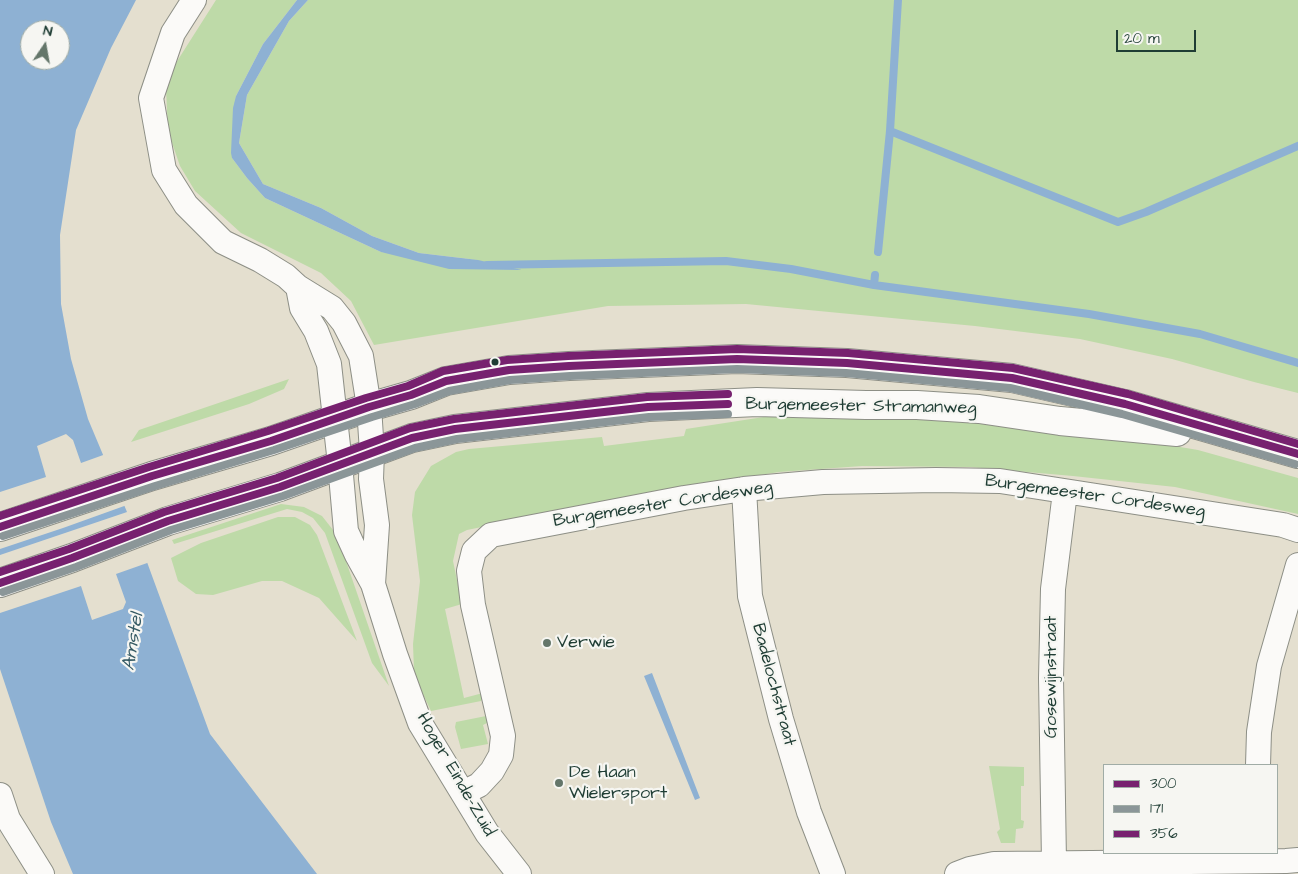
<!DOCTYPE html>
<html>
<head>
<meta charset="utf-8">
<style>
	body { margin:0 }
	#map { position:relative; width:1298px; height:874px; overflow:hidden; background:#e4dfcf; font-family:"Architects Daughter",sans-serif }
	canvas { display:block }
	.legend { position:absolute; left:1103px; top:764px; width:175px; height:90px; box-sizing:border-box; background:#f6f6f2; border:1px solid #a0aca6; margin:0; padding:6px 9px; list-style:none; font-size:15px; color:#1f3d34 }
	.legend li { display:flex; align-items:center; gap:10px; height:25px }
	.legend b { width:25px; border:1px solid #a0aca6 }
	.north { position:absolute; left:20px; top:20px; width:50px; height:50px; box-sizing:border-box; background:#f6f6f2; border:1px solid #a0aca6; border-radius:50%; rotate:12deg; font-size:14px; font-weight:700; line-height:20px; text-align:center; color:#1f3d34 }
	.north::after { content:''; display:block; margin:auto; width:18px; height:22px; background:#64766a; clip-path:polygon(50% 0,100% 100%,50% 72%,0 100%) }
	.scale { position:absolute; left:1116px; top:30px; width:80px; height:22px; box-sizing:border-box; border:2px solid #1f3d34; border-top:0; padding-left:6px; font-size:15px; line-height:18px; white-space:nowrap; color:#1f3d34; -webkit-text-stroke:4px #f6f6f2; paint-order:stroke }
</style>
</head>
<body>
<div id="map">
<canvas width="1298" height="874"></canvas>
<ul class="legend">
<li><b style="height:6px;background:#77216f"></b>300</li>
<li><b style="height:6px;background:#8b9698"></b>171</li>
<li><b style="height:6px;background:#77216f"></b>356</li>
</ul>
<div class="north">N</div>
<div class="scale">20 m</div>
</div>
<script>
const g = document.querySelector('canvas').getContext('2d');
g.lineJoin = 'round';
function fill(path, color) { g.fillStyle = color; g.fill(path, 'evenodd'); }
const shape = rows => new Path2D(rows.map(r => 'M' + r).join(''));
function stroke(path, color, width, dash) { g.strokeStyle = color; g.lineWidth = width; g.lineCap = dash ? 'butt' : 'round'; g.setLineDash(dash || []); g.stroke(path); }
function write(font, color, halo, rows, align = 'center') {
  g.font = font + ' "Architects Daughter",sans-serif'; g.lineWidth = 4.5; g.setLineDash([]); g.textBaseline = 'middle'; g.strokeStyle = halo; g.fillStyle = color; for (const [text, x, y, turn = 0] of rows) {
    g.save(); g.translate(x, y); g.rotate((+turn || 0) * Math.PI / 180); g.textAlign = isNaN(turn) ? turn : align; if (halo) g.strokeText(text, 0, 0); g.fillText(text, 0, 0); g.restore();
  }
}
const green = shape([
	[216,0,297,0,263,44,236,96,232,158,247,178,265,198,381,252,478,260,419,253,372,236,321,208,263,184,239,143,247,95,289,21,308,0,1298,0,1298,393,1254,382,1172,359,1080,339,975,326,746,304,608,306,374,345,351,301,321,273,241,233,195,191,180,166,168,131,166,89,174,66],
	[289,379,284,389,249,404,131,442,139,430],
	[809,410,1061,427,1198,450,1298,478,1298,514,1175,487,1073,476,970,467,862,466,779,472,648,493,467,530,459,534,453,561,462,604,445,609,464,698,483,693,483,698,481,701,431,711,420,688,414,671,413,644,420,581,412,515,415,492,431,466,456,452,469,449,602,437,604,446,684,436,686,429],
	[281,504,304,507,322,516,337,535,389,686,372,663,325,533,313,518,302,512,287,509,174,544,172,540],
	[278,517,295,517,310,525,317,535,357,641,319,598,282,581,262,581,213,595,196,594,178,581,171,558,201,543],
	[486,716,488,718,489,722,483,725,488,744,461,749,455,727,456,722],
	[989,766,1024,767,1024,786,1021,786,1021,820,1024,821,1023,828,1016,829,1015,843,1001,843,997,832,1000,829]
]);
const water = shape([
	[0,0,136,0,111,48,76,130,60,235,61,304,71,359,88,419,140,543,210,734,317,874,73,874,51,822,0,669],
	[30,30,60,30,60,60,30,60],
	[297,0,308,0,289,21,247,95,239,143,263,184,321,208,372,236,419,253,478,260,522,270,449,269,381,252,265,198,247,178,232,158,231,153,233,108,236,96,263,44],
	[652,673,700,798,695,800,644,676]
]);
const pier = shape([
	[66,434,73,440,81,463,106,454,127,505,63,528,0,549,0,492,46,477,37,446],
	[130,511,150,562,116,574,126,602,123,609,92,620,81,586,0,613,0,555]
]);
const stream = shape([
	[890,131,1118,222,1146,212,1298,146],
	[878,252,890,131,898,0],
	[487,265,726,261,791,269,874,285,1089,314,1200,334,1298,363],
	[874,285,875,275]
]);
const minor = shape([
	[194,0,173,33,151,98,164,170,186,205,223,242,260,260,286,276,298,287,332,308,344,323,361,356,369,407,372,452,371,479,377,525,373,584],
	[298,287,302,308,316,331,329,364,340,464,346,531,357,555,373,584,395,654,420,723,487,833,519,874],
	[744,489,750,596,781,719,809,812,833,874],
	[1258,765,1259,732,1269,666,1298,565],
	[463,793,479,785,492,771,501,755,503,736,473,605,469,571,474,551,491,535,684,498,744,489,823,482,936,480,1000,481,1283,525,1298,530],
	[0,795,8,819,42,874],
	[957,874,970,869,994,864,1286,861,1298,860],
	[1056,874,1054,862,1051,678,1053,589,1065,492]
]);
const secondary = shape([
	[0,527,152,476,271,441,369,407,411,395,446,381,509,370,569,366,737,359,847,363,1012,378,1125,404,1298,454],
	[0,583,72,558,168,521,280,487,412,438,455,429,648,407,757,402,866,405,917,405,979,409,1060,421,1177,432]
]);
const bus1 = shape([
	[0,527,152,476,271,441,369,407,411,395,446,381,509,370,569,366,737,359,847,363,1012,378,1125,404,1298,454],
	[0,583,72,558,168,521,280,487,412,438,455,429,648,407,728,404]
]);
const bus2 = shape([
	[3,536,155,486,274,450,372,417,415,404,449,391,510,380,570,376,737,369,846,373,1010,388,1122,414,1295,464],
	[3,592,76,567,171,530,283,496,415,448,457,439,649,417,728,414]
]);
const bus3 = shape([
	[0,516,149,467,268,431,366,398,408,386,443,371,507,360,568,356,737,349,848,353,1013,368,1128,394,1298,444],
	[0,572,69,549,164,512,277,478,410,428,454,419,647,397,728,394]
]);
const markers = [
	[495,362,4.5,"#1f3d34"],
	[547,643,5,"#64766a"],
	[559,783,5,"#64766a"]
];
const streetNames = [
	["Burgemeester Stramanweg",861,407,1],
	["Burgemeester Cordesweg",1095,497,8],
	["Burgemeester Cordesweg",663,505,-9],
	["Gosewijnstraat",1052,677,-90],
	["Badelochstraat",773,685,75],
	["Hoger Einde-Zuid",455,775,60]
];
const poiNames = [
	["Verwie",557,643],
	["De Haan",569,773],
	["Wielersport",569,794]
];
const waterNames = [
	["Amstel",134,642,-81]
];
fill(green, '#bedaa8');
fill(water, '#8eb1d3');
fill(pier, '#e4dfcf');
stroke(stream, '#8eb1d3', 8);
stroke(minor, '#8d8f86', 26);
stroke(secondary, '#8d8f86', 30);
stroke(minor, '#fbfaf8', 24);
stroke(secondary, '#fbfaf8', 28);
stroke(bus1, '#77216f', 8);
stroke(bus2, '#8b9698', 8);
stroke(bus3, '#77216f', 8);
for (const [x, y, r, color] of markers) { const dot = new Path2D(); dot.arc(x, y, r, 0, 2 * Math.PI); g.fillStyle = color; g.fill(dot); stroke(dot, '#f6f6f2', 2); }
write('18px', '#1f3d34', '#f6f6f2', streetNames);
write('18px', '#1f3d34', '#f6f6f2', poiNames, 'left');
write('italic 19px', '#355a64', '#f6f6f2', waterNames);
</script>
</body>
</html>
